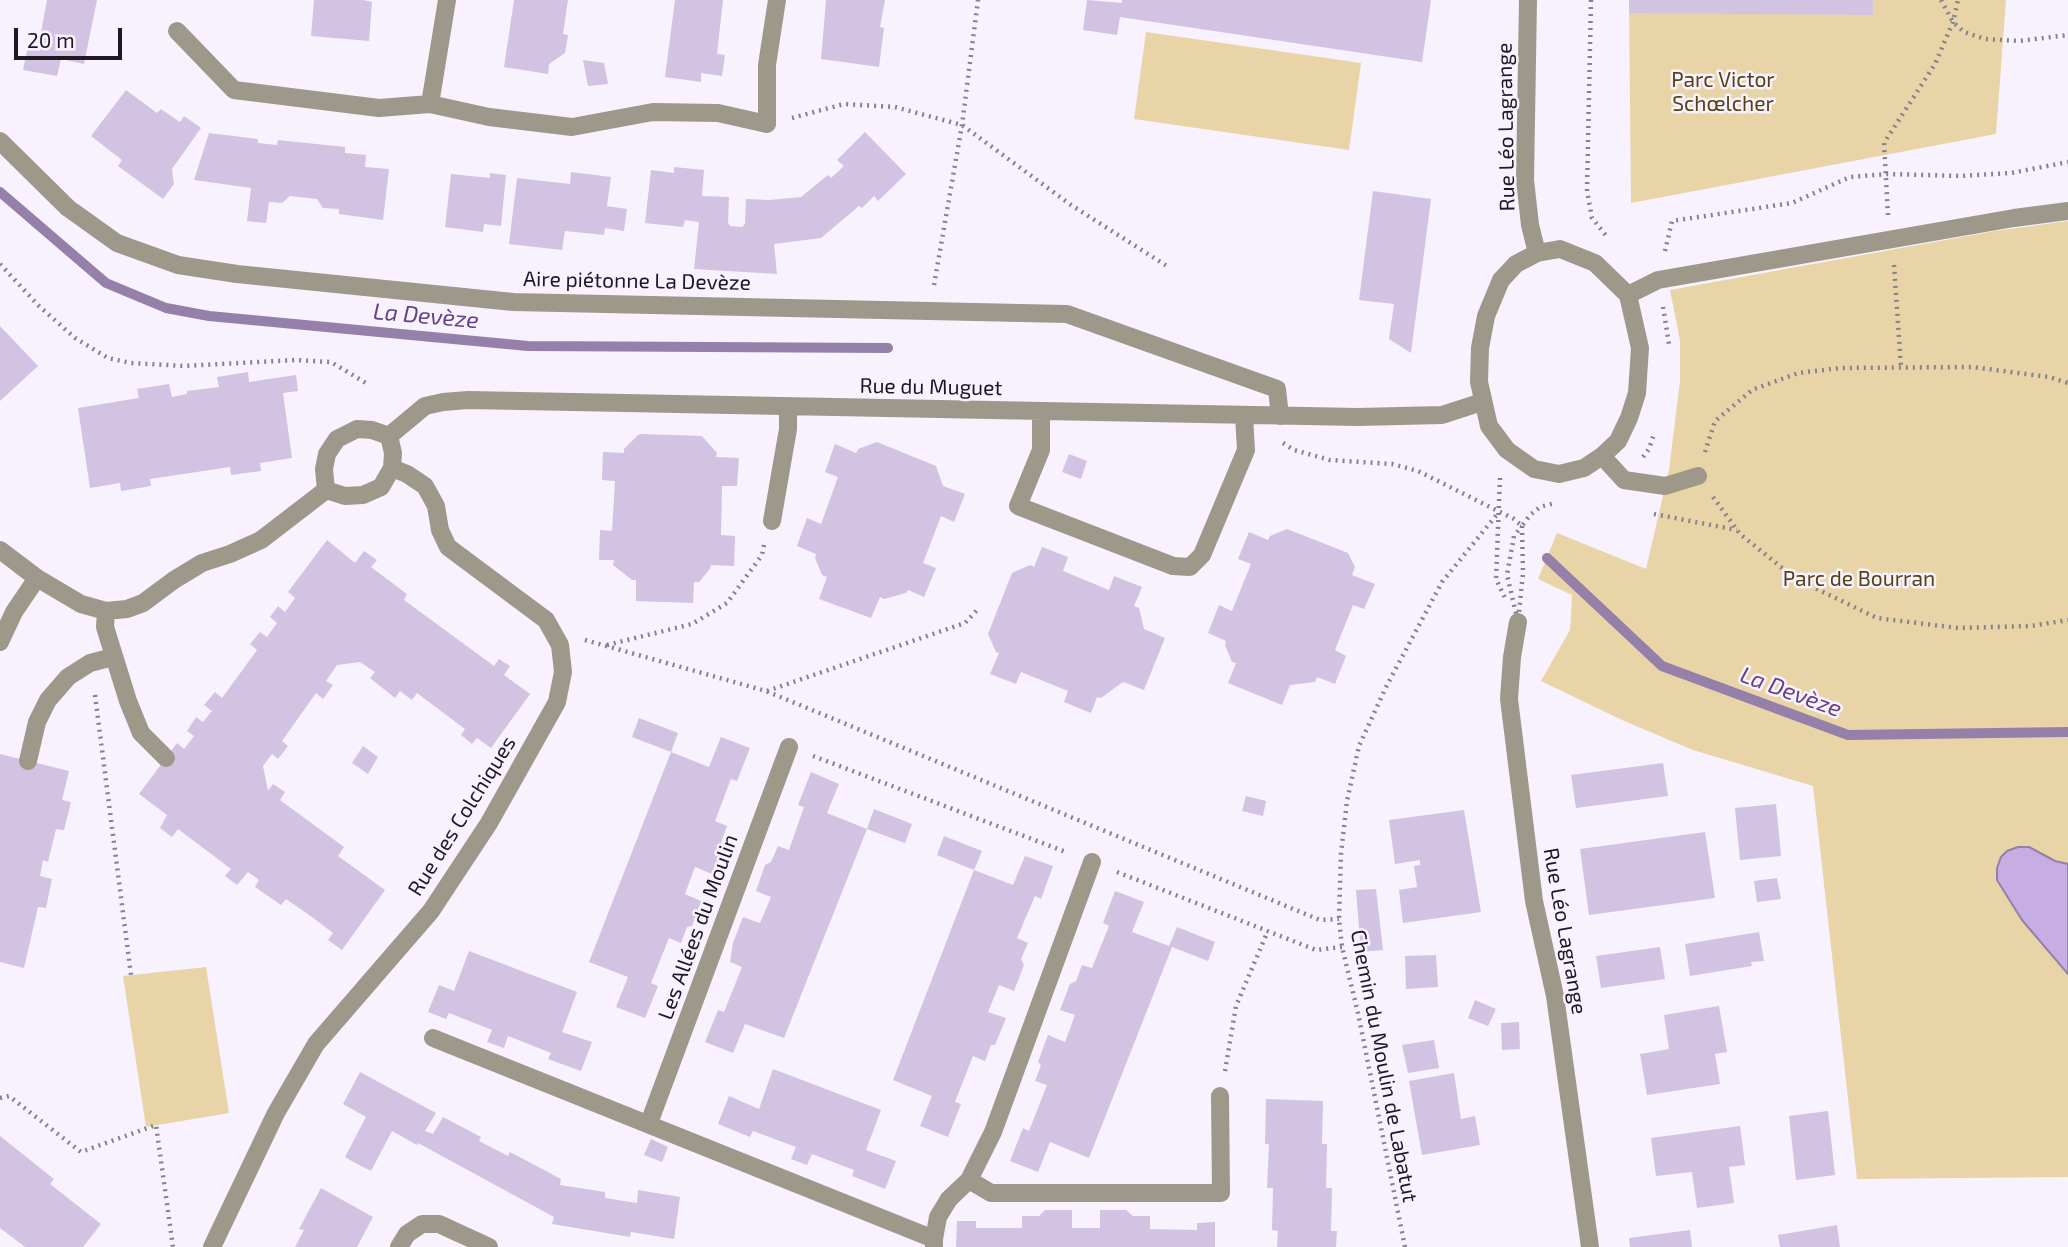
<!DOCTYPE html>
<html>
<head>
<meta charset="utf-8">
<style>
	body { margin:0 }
	#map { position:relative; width:2068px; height:1247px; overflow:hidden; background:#f8f2fe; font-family:"Exo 2",sans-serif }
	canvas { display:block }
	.scale { position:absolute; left:14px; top:28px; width:108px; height:32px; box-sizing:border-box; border:4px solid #1e1823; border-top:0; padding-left:9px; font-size:21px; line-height:24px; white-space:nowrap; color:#1e1823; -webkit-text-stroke:5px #f8f2fe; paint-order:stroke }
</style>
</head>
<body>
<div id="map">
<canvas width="2068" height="1247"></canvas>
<div class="scale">20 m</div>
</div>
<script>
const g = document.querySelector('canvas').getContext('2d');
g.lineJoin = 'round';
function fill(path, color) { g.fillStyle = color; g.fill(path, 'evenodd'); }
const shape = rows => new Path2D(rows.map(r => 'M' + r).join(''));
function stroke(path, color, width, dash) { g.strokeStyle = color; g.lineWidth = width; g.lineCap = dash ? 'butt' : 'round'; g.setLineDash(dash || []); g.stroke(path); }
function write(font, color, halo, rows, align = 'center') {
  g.font = font + ' "Exo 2",sans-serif'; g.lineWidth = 5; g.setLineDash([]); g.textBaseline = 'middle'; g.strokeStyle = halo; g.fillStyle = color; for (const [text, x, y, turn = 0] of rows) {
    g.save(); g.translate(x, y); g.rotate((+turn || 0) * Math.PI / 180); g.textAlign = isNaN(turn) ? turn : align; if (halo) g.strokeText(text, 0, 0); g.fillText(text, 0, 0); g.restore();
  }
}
const green = shape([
	[1629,0,2006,0,1996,134,1631,203],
	[1146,32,1361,63,1349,150,1134,119],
	[2068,221,2068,1177,1857,1179,1813,786,1693,750,1622,720,1541,681,1570,630,1572,595,1538,579,1557,533,1646,569,1669,470,1680,381,1680,340,1670,290,1995,231],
	[206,967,229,1113,146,1127,123,976]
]);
const water = shape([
	[2018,847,2029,847,2055,861,2068,864,2068,974,2022,920,1997,880,1997,868,2001,857,2007,851,2018,847]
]);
const stream = shape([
	[0,192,106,283,166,308,209,316,528,346,888,348],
	[1547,558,1662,666,1848,735,2068,732]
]);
const building = shape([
	[47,0,97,0,84,64,61,59,57,76,23,70,28,46,38,48],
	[314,0,363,0,372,2,369,41,311,36],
	[514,0,568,0,563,34,568,35,565,53,549,64,548,74,504,67],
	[675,0,723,0,717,54,725,55,722,76,701,73,701,82,665,77],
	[826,0,885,0,880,27,884,28,879,67,821,59],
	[1087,0,1122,3,1122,0,1431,0,1422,62,1120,17,1117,35,1083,30],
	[1629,0,1873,0,1873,15,1629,13],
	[583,60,604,63,608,84,588,86],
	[126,90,157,113,161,109,180,122,184,116,201,128,172,169,174,184,163,199,118,166,122,160,91,136],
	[865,132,906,174,878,201,874,196,862,208,859,206,821,238,774,244,777,274,694,269,699,222,685,220,683,227,645,223,651,170,674,173,674,167,704,170,702,196,729,197,728,223,730,226,742,227,745,224,746,199,769,200,801,197,828,175,831,178,844,166,837,160],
	[209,133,258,139,258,143,277,145,278,140,345,147,345,153,366,155,365,167,389,169,383,220,339,214,339,209,323,208,317,199,290,196,282,203,269,202,266,223,247,221,251,188,194,180],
	[571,172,611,177,607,206,627,209,624,231,605,228,604,235,565,231,562,250,509,244,517,178,570,184],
	[490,173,506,175,501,226,484,224,483,232,445,227,451,174,490,178],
	[1373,191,1431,199,1411,353,1389,339,1394,304,1359,300],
	[0,326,38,366,0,401],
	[248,372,249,382,296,375,298,391,283,393,292,458,260,463,261,471,231,475,230,467,150,479,151,486,121,491,120,483,90,488,78,408,139,398,137,389,169,384,172,397,187,394,187,391,219,387,217,377],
	[641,434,702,436,717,453,716,457,739,458,737,486,722,486,721,535,735,536,734,566,711,565,710,569,699,582,694,582,693,603,636,601,636,580,632,580,613,565,614,560,599,560,600,530,612,531,615,481,602,480,603,452,624,453,624,449,638,435],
	[877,442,936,466,943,486,965,494,954,522,941,516,923,563,936,568,924,597,908,590,906,593,884,599,880,597,871,618,819,599,827,577,822,575,815,558,816,554,797,546,807,518,821,524,838,477,825,472,835,444,856,453,858,449],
	[1069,454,1087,461,1081,479,1062,472],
	[1287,529,1348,553,1355,567,1352,575,1375,584,1364,609,1353,605,1335,650,1346,656,1335,684,1317,677,1315,682,1290,685,1282,705,1228,683,1236,663,1232,662,1225,645,1226,641,1208,633,1219,605,1232,611,1251,564,1238,559,1249,532,1268,540,1270,536],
	[327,540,355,563,364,551,377,560,371,567,407,594,404,600,494,666,499,659,510,666,504,675,530,694,491,748,477,738,472,744,461,735,465,729,417,693,412,700,400,691,395,698,370,678,375,672,360,662,337,665,326,681,333,685,323,699,316,693,282,741,288,746,278,759,272,754,263,766,268,791,273,784,285,792,280,800,344,847,338,856,385,890,342,950,328,940,333,933,312,917,286,899,281,905,255,887,259,880,248,872,237,885,225,876,231,869,178,829,172,837,160,828,167,815,139,794,177,743,184,749,194,736,187,731,196,717,203,722,212,711,204,705,215,692,222,698,257,650,250,644,260,632,267,637,277,623,270,617,278,606,285,612,295,598,288,592],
	[1042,547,1068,557,1063,571,1109,590,1114,576,1142,587,1134,606,1139,608,1144,629,1165,638,1144,690,1123,682,1101,698,1097,697,1091,713,1064,702,1068,691,1021,672,1016,684,990,674,999,653,996,652,988,634,1012,573,1030,565,1034,567],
	[639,718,678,733,671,752,632,737],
	[721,737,750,748,737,781,731,779,715,821,727,826,721,843,723,849,712,874,695,867,685,894,701,901,692,926,687,927,681,943,669,938,651,983,658,986,645,1018,616,1007,628,977,589,962,671,752,709,767],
	[363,746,378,757,368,774,352,763],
	[0,754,69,771,62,800,71,802,64,830,56,829,48,862,43,860,40,876,52,879,46,908,38,907,24,968,0,962],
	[1663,763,1668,796,1576,808,1571,775],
	[811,772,839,784,827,813,867,829,784,1038,745,1024,733,1053,705,1042,718,1010,724,1012,742,967,730,962,733,943,743,917,760,923,771,897,756,891,765,865,771,862,778,846,789,850,804,807,798,805],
	[1246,796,1266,801,1263,816,1242,811],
	[1776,804,1781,856,1740,860,1735,808],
	[874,809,912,824,905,843,867,829],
	[1464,810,1481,912,1403,923,1399,890,1417,887,1414,866,1420,865,1420,860,1395,864,1389,820],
	[1705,832,1715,898,1589,915,1580,849],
	[944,836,982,851,974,870,937,855],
	[1025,856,1053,866,1041,899,1035,896,1017,938,1028,943,1021,959,1024,965,1014,991,999,985,988,1012,1006,1018,995,1045,991,1045,985,1061,973,1056,955,1102,961,1104,948,1137,920,1126,932,1096,893,1080,974,870,1013,885],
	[1777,878,1781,899,1757,902,1754,881],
	[1376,889,1383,950,1361,952,1356,890],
	[1115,891,1144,902,1132,932,1169,946,1177,927,1215,942,1208,961,1172,947,1089,1158,1050,1142,1038,1172,1010,1161,1023,1128,1029,1131,1047,1085,1035,1081,1041,1065,1038,1062,1048,1035,1065,1042,1075,1015,1060,1010,1070,984,1076,981,1082,965,1092,968,1109,926,1103,923],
	[1759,932,1764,961,1751,962,1752,966,1690,976,1685,944],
	[1660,947,1665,979,1601,988,1596,956],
	[469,951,577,992,562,1032,592,1042,581,1071,548,1059,551,1053,508,1036,504,1048,487,1042,492,1030,449,1013,446,1019,428,1012,439,985,454,991],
	[1436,955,1438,987,1406,989,1405,956],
	[1475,1000,1496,1009,1488,1026,1468,1018],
	[1719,1006,1727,1052,1715,1054,1720,1084,1647,1095,1640,1054,1669,1049,1664,1015],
	[1519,1022,1520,1049,1502,1050,1501,1023],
	[1434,1040,1439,1068,1408,1073,1402,1045],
	[773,1069,881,1110,866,1150,896,1161,885,1189,852,1176,854,1170,812,1154,807,1165,791,1159,796,1147,753,1131,750,1137,718,1124,729,1096,759,1109],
	[360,1072,436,1113,425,1131,433,1134,443,1117,481,1137,479,1141,508,1156,510,1152,561,1179,560,1185,605,1192,605,1198,637,1203,638,1190,680,1197,674,1239,631,1232,630,1237,552,1224,554,1217,418,1143,417,1145,392,1131,371,1171,357,1164,345,1157,366,1117,343,1104],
	[1454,1073,1461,1119,1475,1116,1480,1145,1422,1155,1409,1081],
	[1266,1099,1323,1101,1322,1144,1327,1144,1326,1188,1332,1188,1331,1231,1337,1231,1336,1247,1277,1247,1278,1231,1272,1230,1273,1188,1267,1188,1269,1144,1265,1144],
	[1828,1111,1835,1175,1796,1180,1789,1116],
	[1740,1126,1745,1165,1729,1167,1734,1203,1697,1208,1692,1172,1656,1176,1651,1138],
	[0,1136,54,1179,50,1184,101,1224,83,1247,25,1247,0,1228],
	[651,1139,668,1147,662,1162,644,1155],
	[321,1188,373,1217,357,1247,295,1247,304,1230,299,1229],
	[1045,1210,1072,1210,1072,1228,1100,1228,1100,1210,1126,1210,1133,1216,1150,1216,1150,1229,1197,1230,1197,1223,1215,1222,1215,1247,956,1247,957,1221,976,1221,976,1228,1022,1228,1022,1216,1039,1216],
	[1837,1225,1840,1247,1780,1247,1778,1235],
	[1690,1230,1692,1247,1630,1247,1629,1238]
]);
const path = shape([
	[1591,0,1587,191,1592,218,1608,238],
	[1941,0,1953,22,1964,32,1985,39,2019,41,2068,35],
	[792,118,844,104,895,107,962,125,1071,205,1170,268],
	[1888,215,1884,143,1935,64,1953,22,1958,0],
	[1665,251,1672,221,1792,203,1850,177,1887,174,1961,176,2011,173,2068,162],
	[0,264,39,306,75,338,108,358,131,363,184,366,295,360,331,362,366,383],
	[1894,265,1901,367],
	[934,285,962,125,978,0],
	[1663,307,1669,344],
	[1283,443,1294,450,1330,460,1392,464,1418,471,1514,519,1522,526,1530,515,1540,507,1555,503],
	[1705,452,1715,421,1752,390,1798,373,1840,368,1972,367,2049,377,2068,383],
	[1643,457,1649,449,1654,434],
	[1500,478,1496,579,1506,600],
	[1713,497,1740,534,1796,579,1877,618,1958,628,2031,626,2068,620],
	[1654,514,1737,530],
	[1522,526,1523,573,1518,622,1507,575,1514,536,1522,526],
	[585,640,766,691,1320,920,1339,919],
	[607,645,692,624,727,603,762,555,764,545],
	[767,691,965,623,977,610],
	[95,695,131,975],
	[813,756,1066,852],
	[1117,872,1316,950,1342,947],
	[1225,1071,1236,1006,1267,933],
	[0,1098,9,1096,81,1152,156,1125,173,1247],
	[1405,1247,1358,1013,1342,947,1339,919,1341,854,1347,801,1359,746,1386,687,1442,582,1499,512]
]);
const minor = shape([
	[1528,0,1525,180,1530,225,1537,253],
	[177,31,234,90,379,108,430,104,489,117,572,127,653,112,718,113,767,124,767,65,777,0],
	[430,104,447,0],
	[0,141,68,208,117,243,178,265,237,274,513,302,1067,314,1277,389,1280,416],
	[1560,249,1595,263,1628,295,1640,348,1637,393,1629,418,1618,441,1602,456,1584,468,1559,474,1534,469,1507,450,1489,426,1479,382,1480,348,1486,316,1501,280,1516,264,1537,253,1560,249],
	[1628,295,1658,280,2014,218,2068,211],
	[1041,412,1041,450,1018,506,1173,566,1190,567,1202,555,1246,450,1244,416],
	[357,429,372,430,389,436,393,453,392,468,381,487,363,495,345,496,326,490,324,469,327,454,337,439,357,429],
	[389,436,425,406,443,402,468,400,1358,417,1442,415,1482,402],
	[1602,456,1624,480,1665,486,1698,476],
	[772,521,788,429,788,407],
	[0,550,37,578,14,612,0,642],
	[37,578,81,604,106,611,127,609,143,603,174,580,202,563,230,554,261,540,326,490],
	[106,611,105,627,128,701,141,733,166,758],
	[1518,622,1512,657,1509,699,1534,901,1555,996,1590,1247],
	[28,761,37,722,48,700,68,677,90,663,113,657],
	[433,1038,934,1239,934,1247],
	[649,1123,789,747],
	[969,1180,991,1193,1221,1193,1220,1096],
	[934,1239,938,1217,949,1199,969,1180,993,1132,1092,862],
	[212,1247,276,1113,316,1044,431,911,489,823,557,702,563,672,560,645,546,620,448,547,440,530,436,506,425,486,407,474,392,468],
	[399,1247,407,1234,422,1224,439,1224,489,1247]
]);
const parkNames = [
	["Parc Victor",1723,80],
	["Schœlcher",1723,104],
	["Parc de Bourran",1859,579]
];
const streetNames = [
	["Rue Léo Lagrange",1506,127,-91],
	["Aire piétonne La Devèze",637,281,1],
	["Rue du Muguet",931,387,1],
	["Rue des Colchiques",462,816,-58],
	["Les Allées du Moulin",698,927,-70],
	["Rue Léo Lagrange",1565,931,80],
	["Chemin du Moulin de Labatut",1384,1066,79]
];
const waterNames = [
	["La Devèze",426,316,5],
	["La Devèze",1791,692,20]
];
fill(green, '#e8d4a6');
fill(water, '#c7ade2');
stroke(water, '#9480a9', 2);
stroke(stream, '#9480a9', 10);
fill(building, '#d2c3e2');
stroke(path, '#87818c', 4.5, [2, 5]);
stroke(minor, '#9e988b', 18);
write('21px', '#544216', '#f8f2fe', parkNames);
write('21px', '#1e1823', '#f8f2fe', streetNames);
write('italic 23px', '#654283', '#f8f2fe', waterNames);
</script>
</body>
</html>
